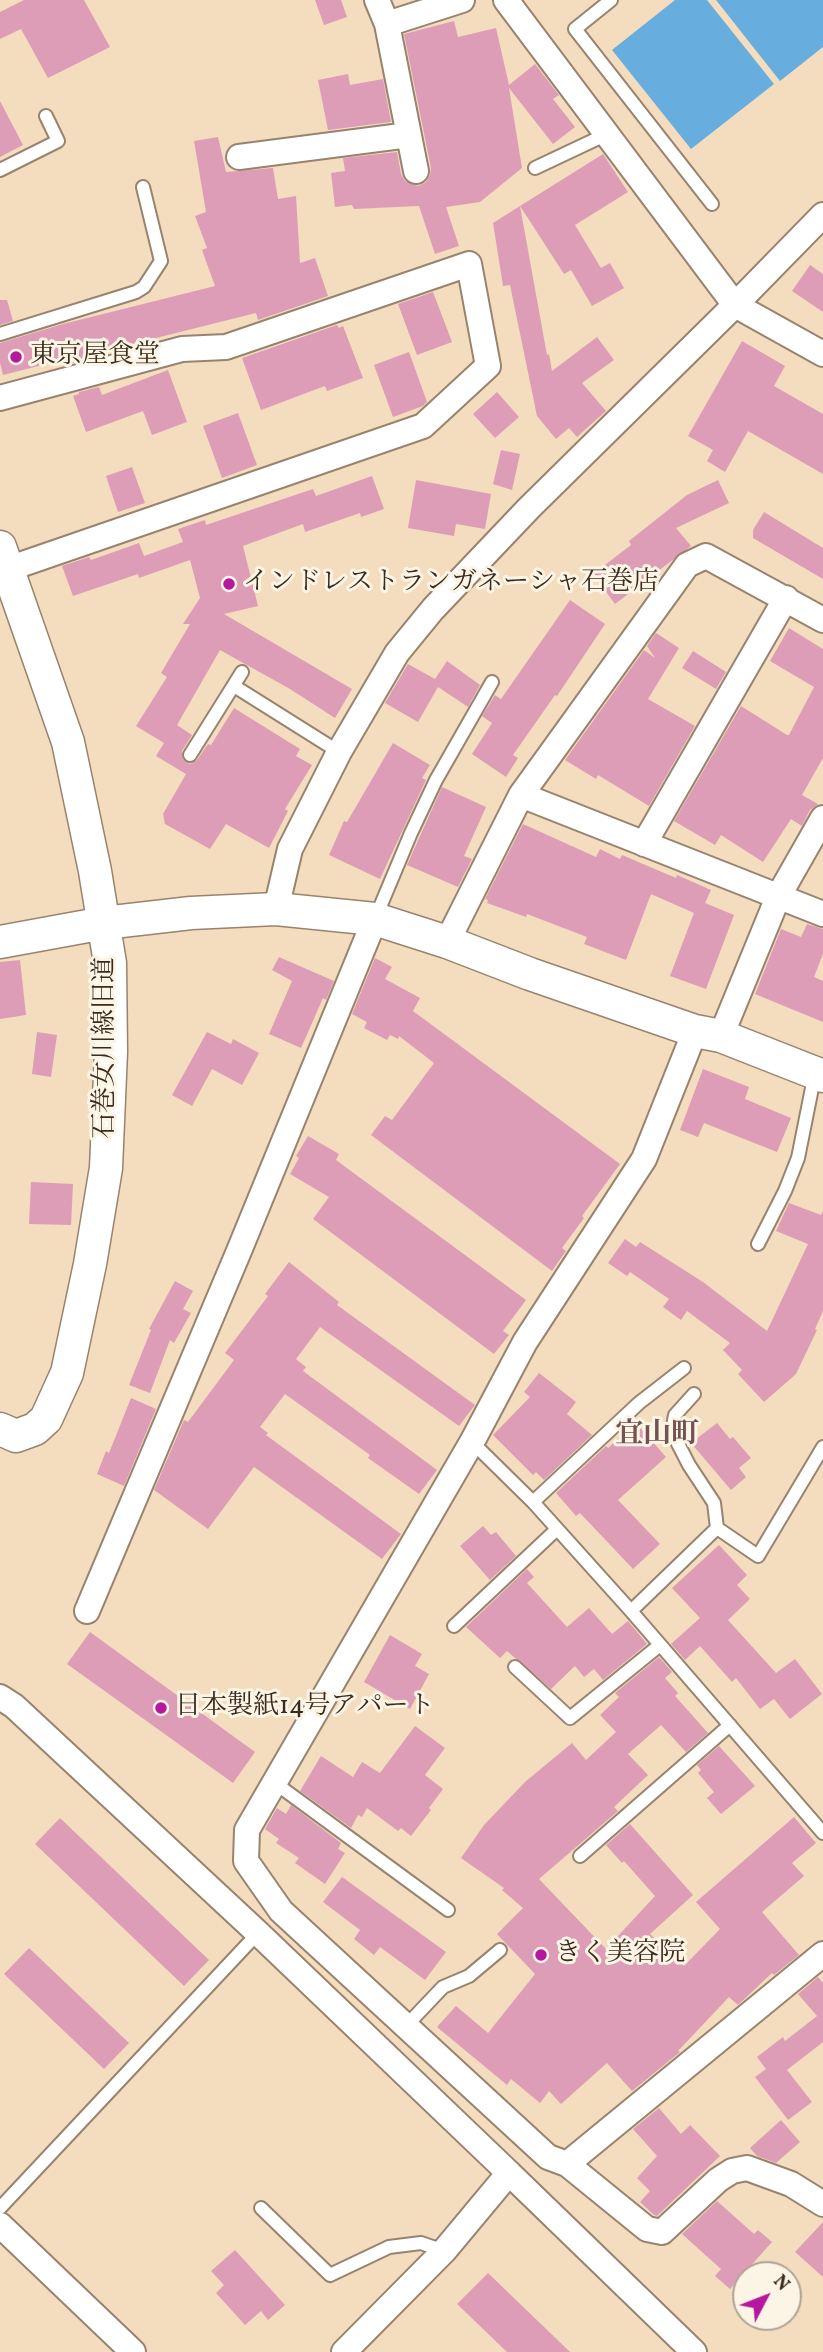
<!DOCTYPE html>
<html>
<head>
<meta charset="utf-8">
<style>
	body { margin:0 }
	#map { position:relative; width:823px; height:2352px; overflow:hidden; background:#f4dcbf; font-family:Vollkorn,serif }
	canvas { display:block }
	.north { position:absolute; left:732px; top:2261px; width:70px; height:70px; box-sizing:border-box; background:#fcf5e5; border:2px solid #afa495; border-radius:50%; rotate:48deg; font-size:19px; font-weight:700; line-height:28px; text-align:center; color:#3b2a1e }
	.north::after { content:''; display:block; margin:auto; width:24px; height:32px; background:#b5179e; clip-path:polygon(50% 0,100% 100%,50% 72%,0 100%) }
</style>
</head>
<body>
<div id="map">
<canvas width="823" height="2352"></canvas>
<div class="north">N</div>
</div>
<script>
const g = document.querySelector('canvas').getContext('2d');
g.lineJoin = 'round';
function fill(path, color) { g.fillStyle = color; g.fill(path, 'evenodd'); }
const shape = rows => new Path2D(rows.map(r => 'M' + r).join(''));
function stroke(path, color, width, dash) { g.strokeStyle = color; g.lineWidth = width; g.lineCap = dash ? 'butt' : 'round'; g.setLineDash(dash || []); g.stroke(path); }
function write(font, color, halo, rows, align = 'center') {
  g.font = font + ' Vollkorn,"Noto Serif JP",serif'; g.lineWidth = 6; g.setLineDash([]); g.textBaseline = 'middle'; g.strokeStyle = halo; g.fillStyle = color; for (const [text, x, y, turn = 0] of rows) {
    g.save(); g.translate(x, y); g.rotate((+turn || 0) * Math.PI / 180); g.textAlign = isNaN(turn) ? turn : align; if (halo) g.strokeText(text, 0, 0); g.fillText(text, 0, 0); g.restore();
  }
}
const water = shape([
	[675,0,707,0,774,84,691,149,612,50],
	[716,0,823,0,823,47,780,81]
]);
const building = shape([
	[24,0,84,0,110,47,48,78,21,29,0,39,0,12],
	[315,0,341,0,347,17,324,25],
	[454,21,458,37,496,28,509,85,535,64,559,95,553,99,575,127,553,144,509,88,522,168,480,202,446,207,459,246,435,254,419,206,354,209,352,205,335,207,331,173,345,171,343,158,397,152,401,174,405,181,418,186,426,182,430,175,431,168,404,34],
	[348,74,350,85,383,79,391,122,328,130,318,80],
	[0,101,23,145,0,157],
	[218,137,226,172,273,168,278,199,296,196,300,263,315,258,328,296,258,320,256,313,100,352,88,356,89,359,71,363,70,358,3,375,0,363,0,343,63,324,215,286,202,250,207,248,195,216,206,212,194,141],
	[603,154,628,192,575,225,601,268,610,263,624,288,592,306,571,270,564,274,520,206],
	[520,206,547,355,549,354,552,371,597,337,614,360,582,383,606,411,577,437,569,428,556,439,537,416,510,285,503,286,493,223],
	[810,265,823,274,823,312,792,291],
	[433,292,452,342,417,355,398,304],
	[0,300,7,300,13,321,0,325],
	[337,325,339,328,343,326,363,378,327,391,325,386,261,410,242,358],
	[742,341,785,366,774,386,823,414,823,474,748,431,725,472,707,461,713,450,688,436],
	[409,352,427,402,423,406,393,417,374,365],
	[168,370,187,422,152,435,143,411,86,432,73,396,79,394,79,392,99,387,102,395],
	[497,392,519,417,495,438,473,414],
	[238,413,257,465,222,478,203,426],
	[501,450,520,454,512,490,493,484],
	[132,467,145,503,118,512,106,476],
	[372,476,384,509,361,517,360,513,305,532,303,524,243,546,258,606,224,614,352,689,335,718,290,689,220,650,177,725,192,735,182,751,183,760,190,764,197,760,208,744,211,745,234,708,300,749,296,756,312,765,285,809,288,811,269,848,226,824,210,849,165,824,163,814,186,774,156,756,164,743,136,726,167,677,161,673,190,624,183,624,200,598,190,560,139,578,138,574,73,596,62,566,89,557,91,560,139,543,144,556,183,542,178,529,205,520,206,525,313,489,316,496],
	[416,480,491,494,485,529,456,524,454,536,408,528],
	[718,480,729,503,676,528,691,546,615,604,593,574,631,545,629,541,687,495],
	[764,512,823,548,823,579,753,538,753,530],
	[570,600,605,624,557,696,555,695,513,755,518,758,506,777,472,754,492,723,482,716,495,695,501,699],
	[789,628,823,649,823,758,802,795,818,804,810,810,802,826,791,819,763,862,721,835,715,845,674,821,741,706,787,735,789,735,814,687,770,661],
	[656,633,679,648,648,699,695,726,649,806,598,775,596,779,565,760,644,650,655,658,647,646],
	[693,651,726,672,716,689,682,668],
	[447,661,480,685,468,707,438,687,418,722,385,703,408,664,435,679],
	[393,743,430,765,422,778,426,780,380,879,329,855,344,821,347,822],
	[442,787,486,807,464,856,472,859,458,887,407,865],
	[523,824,596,857,600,849,620,859,622,855,676,878,677,875,711,890,705,903,734,915,706,989,670,976,694,913,651,894,626,960,584,944,587,937,527,914,526,917,487,903,488,900,485,899],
	[807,924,823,929,823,954,814,977,823,981,823,1022,755,994,781,929,801,937],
	[279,957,334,981,326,1000,323,998,301,1048,269,1034,292,981,272,970],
	[375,958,392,967,385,979,420,998,413,1011,620,1164,582,1216,584,1218,562,1248,566,1251,552,1271,371,1135,385,1116,392,1120,434,1063,399,1036,398,1039,390,1035,387,1040,364,1028,367,1022,352,1014],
	[20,960,26,1015,0,1019,0,962],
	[37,1032,57,1035,51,1077,32,1074],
	[207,1032,231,1044,233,1039,259,1053,242,1085,212,1069,192,1106,172,1095],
	[703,1069,749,1087,745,1099,791,1118,777,1152,704,1123,698,1137,680,1130],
	[308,1136,339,1154,336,1160,526,1300,503,1331,509,1335,494,1354,313,1219,329,1197,290,1174,299,1158,296,1156],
	[31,1182,73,1184,71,1225,29,1224],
	[789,1203,821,1215,823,1211,823,1311,815,1329,817,1330,796,1374,764,1402,738,1374,742,1370,723,1350,730,1343,687,1311,681,1320,663,1307,669,1299,630,1272,627,1276,608,1263,625,1239,636,1247,640,1242,703,1282,767,1331,808,1244,776,1231],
	[289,1262,339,1302,337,1305,475,1405,459,1426,320,1327,296,1359,306,1367,303,1371,437,1470,419,1494,368,1458,370,1455,285,1394,260,1427,268,1433,266,1435,401,1534,382,1559,254,1467,208,1529,154,1490,184,1420,188,1422,234,1360,225,1353,268,1296,265,1294],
	[175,1281,193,1291,183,1309,191,1313,174,1343,170,1340,150,1393,129,1385,151,1330,149,1329],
	[539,1373,576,1402,567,1414,592,1435,544,1480,536,1472,533,1475,493,1435,530,1397,524,1392],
	[131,1398,156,1409,124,1486,97,1474,106,1451,109,1453],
	[636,1423,666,1457,618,1500,660,1544,633,1569,580,1513,576,1516,556,1493,606,1446,608,1448],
	[717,1423,730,1439,733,1437,751,1458,739,1468,746,1477,731,1490,691,1443],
	[483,1526,491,1535,496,1532,516,1556,490,1580,460,1546],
	[719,1545,747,1575,737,1585,750,1599,728,1620,776,1673,795,1659,822,1694,790,1719,774,1699,760,1709,736,1678,732,1682,700,1646,685,1660,671,1644,700,1618,672,1588],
	[527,1569,534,1577,527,1583,567,1627,589,1608,612,1634,628,1621,647,1644,603,1680,594,1669,584,1677,575,1666,551,1689,507,1651,500,1658,466,1627],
	[90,1632,255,1752,233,1783,67,1664],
	[390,1635,422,1654,415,1666,429,1674,410,1709,364,1682],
	[659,1657,672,1672,665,1678,678,1693,675,1696,708,1733,686,1752,661,1725,628,1754,648,1775,614,1807,618,1811,539,1879,606,1949,655,1896,624,1861,622,1863,606,1845,630,1824,693,1895,650,1934,684,1966,720,1929,696,1902,794,1817,816,1843,792,1863,804,1876,762,1912,799,1955,774,1975,772,1973,738,2005,729,1997,678,2051,680,2052,632,2091,607,2063,561,2104,549,2091,540,2103,511,2079,507,2085,437,2027,456,2006,488,2033,535,1974,497,1934,523,1908,502,1890,504,1888,461,1858,484,1825,525,1782,572,1743,586,1760,616,1732,600,1715,619,1697,615,1693],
	[415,1726,445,1748,425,1775,443,1789,429,1808,431,1810,411,1836,401,1828,398,1831,367,1808,362,1817,358,1815,351,1828,300,1791,321,1756,353,1777,362,1762,380,1773],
	[719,1746,755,1786,721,1814,707,1798,714,1792,698,1773,701,1770,697,1765],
	[291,1805,341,1843,338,1849,345,1853,325,1884,295,1863,299,1858,276,1843,279,1839,265,1829,277,1808,286,1814],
	[60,1818,209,1960,184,1986,35,1844],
	[342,1877,446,1952,425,1980,380,1947,374,1955,354,1939,360,1930,323,1902],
	[29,1948,129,2043,104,2069,4,1974],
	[818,1977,823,1983,823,2042,787,2070,812,2102,788,2120,755,2077,766,2069,757,2057,783,2037,785,2041,817,2016,798,1994],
	[659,2108,681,2134,690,2125,720,2156,657,2216,654,2215,640,2202,650,2191,637,2178,657,2156,633,2129],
	[781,2120,800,2142,776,2163,757,2156,750,2148],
	[717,2201,754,2234,758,2230,772,2242,730,2289,715,2276,721,2269,682,2234],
	[823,2222,823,2277,795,2252],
	[235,2250,285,2305,268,2320,261,2311,245,2325,216,2293,224,2285,211,2271],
	[488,2273,570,2352,507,2352,457,2304]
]);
const service = shape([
	[611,0,575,29,712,204],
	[535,168,607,134],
	[0,170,58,141,46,116],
	[0,334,136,292,144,287,161,261,143,187],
	[234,686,339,752],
	[190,755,242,672],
	[375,919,411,833,436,780,492,682],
	[758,1244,785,1191,798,1158,815,1073],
	[694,1394,675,1415,672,1432,689,1465,714,1503,717,1528],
	[472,1442,533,1502,631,1611,823,1833],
	[533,1502,639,1403,684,1368],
	[631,1611,717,1528,758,1556,823,1447],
	[454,1626,557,1529],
	[515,1667,570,1718,660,1645],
	[275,1783,448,1910],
	[580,1856,730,1725],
	[406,2026,443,1987,469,1976,500,1950],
	[0,2208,258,1933],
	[261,2208,330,2275,389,2247,421,2243,444,2251]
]);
const minor = shape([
	[377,0,387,24,416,171],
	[506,0,735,305,823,354],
	[387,24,462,0],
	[239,157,409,135],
	[0,398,182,349,226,347,469,264,488,366,423,426,8,569],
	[521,795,823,914],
	[644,844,786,598],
	[276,909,290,849,339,752,397,653,433,609,529,508,735,305,823,215],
	[447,942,521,795,687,565,706,556,823,620],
	[695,1031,644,1159,525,1342,472,1442,247,1830,246,1861,281,1911,548,2157,567,2164,647,2229,662,2232,718,2180,732,2171,747,2168,791,2184,823,2204],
	[721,1036,778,897,823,818],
	[87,1611,239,1251,375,919],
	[0,1697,14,1706,258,1933,509,2173],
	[567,2164,823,1954],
	[0,2225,133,2352],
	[344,2352,444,2251,509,2173,694,2352]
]);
const tertiary = shape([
	[0,547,68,742,95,871,110,963,111,1052,106,1168,90,1264,67,1373,46,1419,35,1429,16,1436,0,1429],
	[0,942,104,923,191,913,276,909,375,919,447,942,530,974,695,1031,721,1036,823,1076]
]);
const markers = [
	[16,357,7,"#b5179e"],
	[229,584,7,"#b5179e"],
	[161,1708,7,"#b5179e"],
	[541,1955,7,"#b5179e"]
];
const poiNames = [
	["東京屋食堂",30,357],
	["インドレストランガネーシャ石巻店",243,584],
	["日本製紙14号アパート",175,1708],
	["きく美容院",555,1955]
];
const streetNames = [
	["石巻女川線旧道",107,1048,-90]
];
const neighbourhoodNames = [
	["宜山町",657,1437]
];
fill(water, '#67adde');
fill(building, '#de9db6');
stroke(service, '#98836e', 16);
stroke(minor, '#98836e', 28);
stroke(tertiary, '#98836e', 35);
stroke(service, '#fff', 12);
stroke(minor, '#fff', 24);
stroke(tertiary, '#fff', 32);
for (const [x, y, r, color] of markers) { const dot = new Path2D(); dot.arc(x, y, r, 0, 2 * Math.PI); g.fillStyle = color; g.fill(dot); stroke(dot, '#fcf5e5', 2.5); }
write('26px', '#3b2a1e', '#fcf5e5', poiNames, 'left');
write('26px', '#3b2a1e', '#fcf5e5', streetNames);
write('bold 28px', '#745253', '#fcf5e5', neighbourhoodNames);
</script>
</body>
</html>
